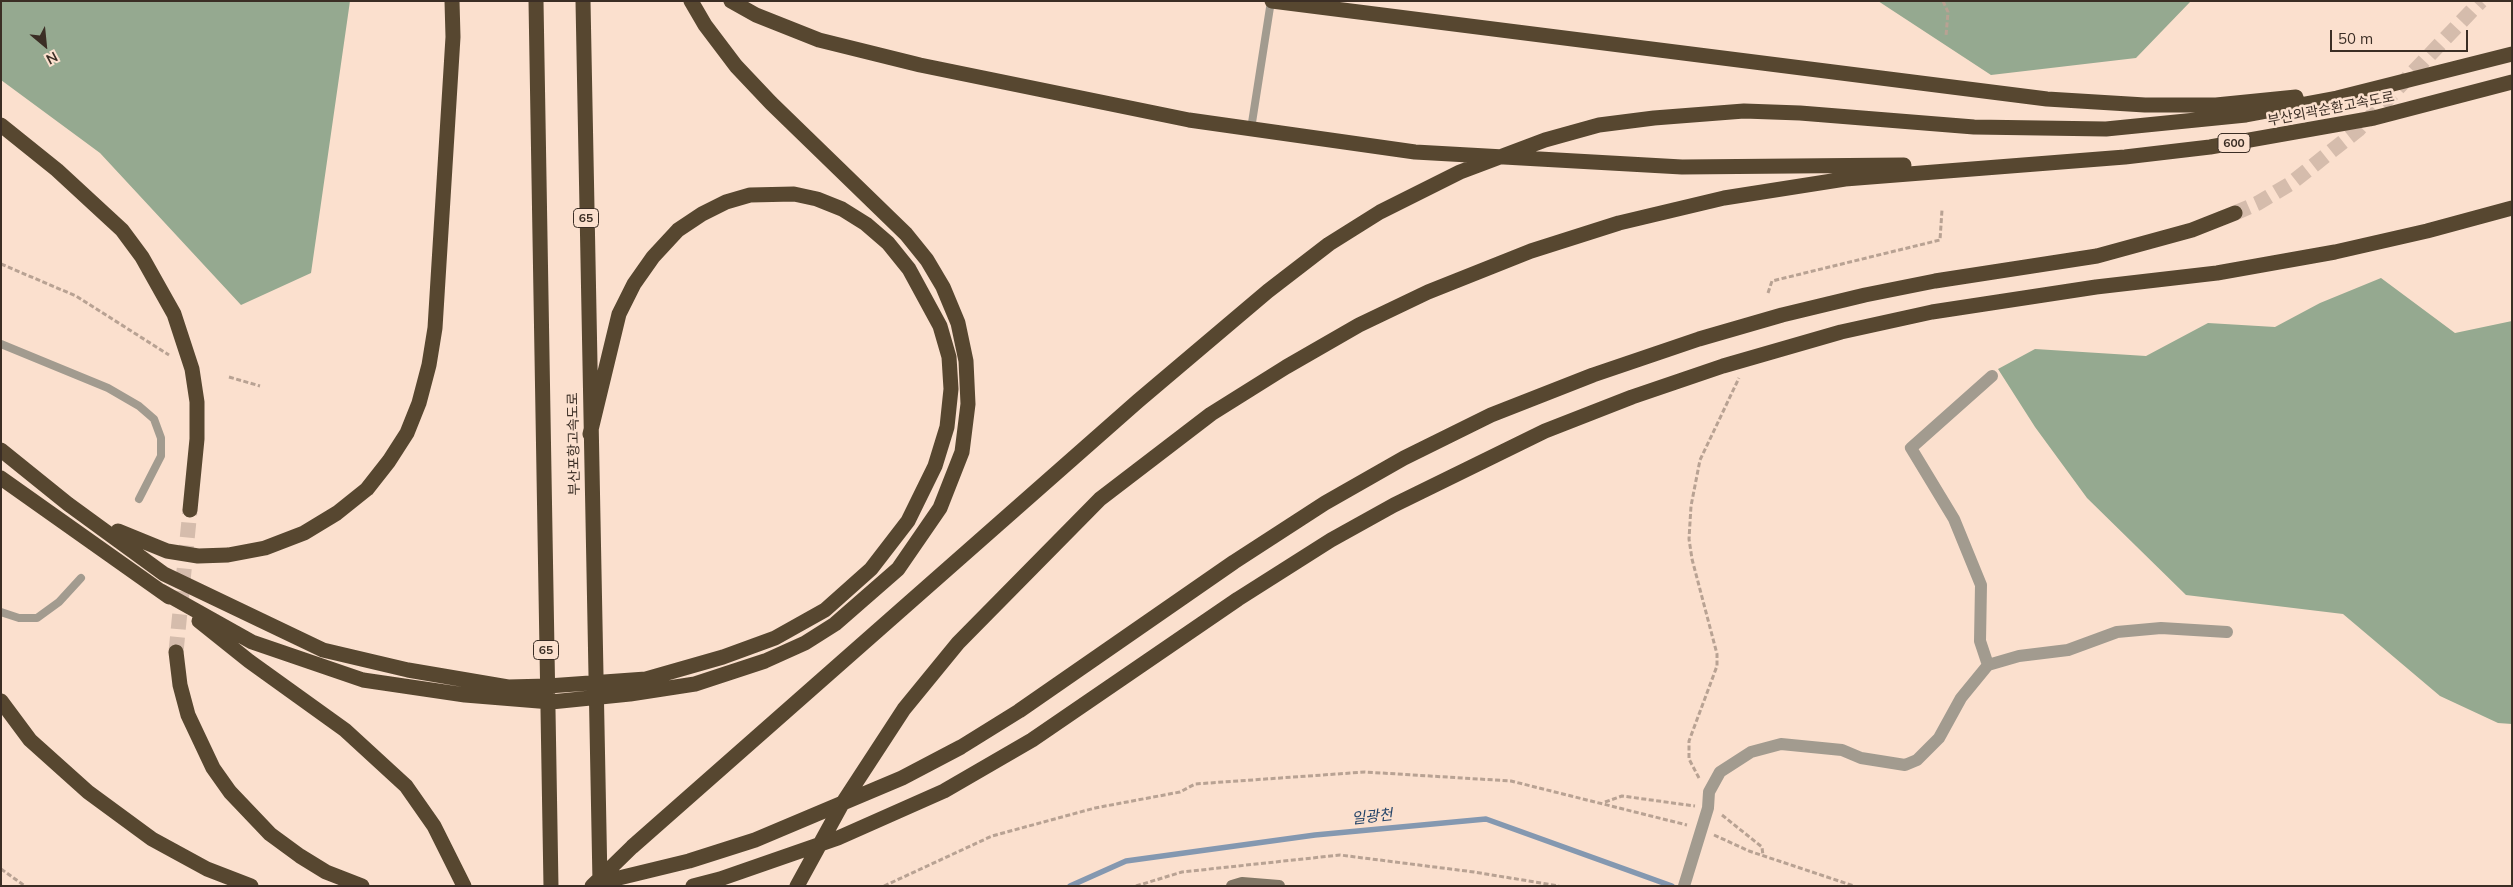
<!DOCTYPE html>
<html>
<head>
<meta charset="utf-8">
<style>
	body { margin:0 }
	#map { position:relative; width:2513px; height:887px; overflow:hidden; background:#fbe0ce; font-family:Mulish,sans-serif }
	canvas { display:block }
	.frame { position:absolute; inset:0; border:2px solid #3b2e25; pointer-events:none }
	.north { position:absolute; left:20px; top:20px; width:50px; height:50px; -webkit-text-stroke:4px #fbe0ce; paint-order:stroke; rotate:152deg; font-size:14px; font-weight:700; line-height:20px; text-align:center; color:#3b2e25 }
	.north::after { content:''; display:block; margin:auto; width:18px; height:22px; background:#3b2e25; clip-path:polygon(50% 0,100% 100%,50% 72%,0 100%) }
	.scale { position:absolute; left:2330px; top:30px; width:138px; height:22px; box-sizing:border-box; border:2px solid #3b2e25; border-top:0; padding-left:6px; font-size:15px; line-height:18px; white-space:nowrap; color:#3b2e25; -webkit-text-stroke:4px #fbe0ce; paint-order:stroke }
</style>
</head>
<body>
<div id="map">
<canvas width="2513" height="887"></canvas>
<div class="frame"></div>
<div class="north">N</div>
<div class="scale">50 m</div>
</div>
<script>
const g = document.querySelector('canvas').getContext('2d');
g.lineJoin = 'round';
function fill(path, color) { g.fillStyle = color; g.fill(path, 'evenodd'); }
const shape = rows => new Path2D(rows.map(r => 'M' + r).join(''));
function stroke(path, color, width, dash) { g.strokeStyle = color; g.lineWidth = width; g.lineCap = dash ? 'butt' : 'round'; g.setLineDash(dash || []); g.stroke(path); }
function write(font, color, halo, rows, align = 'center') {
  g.font = font + ' Mulish,"Noto Sans KR",sans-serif'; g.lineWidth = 5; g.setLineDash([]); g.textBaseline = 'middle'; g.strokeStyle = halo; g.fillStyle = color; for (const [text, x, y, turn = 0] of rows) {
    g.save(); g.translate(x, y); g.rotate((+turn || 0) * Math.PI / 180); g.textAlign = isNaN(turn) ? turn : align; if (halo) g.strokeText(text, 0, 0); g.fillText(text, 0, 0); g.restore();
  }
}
const forest = shape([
	[1,1,350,1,311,273,241,305,100,153,1,80],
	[1878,1,2191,1,2136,58,1991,75],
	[2381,278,2455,333,2512,321,2512,724,2498,723,2440,696,2343,614,2186,595,2087,498,2035,427,1998,369,2035,349,2146,356,2208,323,2275,327,2320,303]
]);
const stream = shape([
	[1070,886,1126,861,1315,835,1486,819,1672,886]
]);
const motorwayTunnel = shape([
	[2235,213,2258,203,2290,184,2358,130,2481,1],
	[176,652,190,510]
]);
const path = shape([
	[1943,1,1948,12,1946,36],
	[1,264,76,296,169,355],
	[1768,293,1772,281,1940,240,1942,210],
	[229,377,260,386],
	[1699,778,1689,759,1689,741,1717,666,1717,654,1692,559,1689,539,1691,506,1700,460,1739,378],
	[1605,802,1622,796,1695,806],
	[1722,815,1762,847,1763,856],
	[1714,835,1749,851,1854,886],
	[1,869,25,886],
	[884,886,992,836,1095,808,1180,792,1195,784,1365,772,1511,781,1687,825],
	[1136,886,1182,872,1340,855,1474,872,1559,886]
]);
const service = shape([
	[1251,129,1271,1],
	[1,344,108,388,139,406,154,419,161,438,161,456,139,499],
	[1,612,19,618,37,618,59,602,81,578]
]);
const minor = shape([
	[1988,665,2019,656,2068,650,2117,632,2161,628,2227,632],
	[1684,886,1708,808,1709,792,1720,772,1751,752,1781,744,1842,750,1861,758,1905,765,1917,760,1939,738,1961,698,1988,665,1980,641,1981,585,1954,519,1911,448,1992,376]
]);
const secondary = shape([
	[1232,886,1242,883,1279,886]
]);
const motorway = shape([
	[536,1,551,886],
	[583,1,600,882],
	[731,1,756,15,819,40,920,65,1189,120,1415,152,1682,167,1904,165],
	[1272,1,2047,99,2145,105,2216,105,2296,97],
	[1,125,57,170,122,230,142,257,174,314,192,369,197,402,197,439,190,510],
	[1,450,68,504,164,574,323,650,408,670,508,687,548,686,646,679,723,657,775,638,825,610,871,569,908,521,935,466,947,427,951,389,949,357,940,326,909,269,888,243,866,224,842,209,817,199,794,194,750,195,726,202,702,214,678,230,653,257,634,284,619,314,590,434],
	[1,478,169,597],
	[118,531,167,551,198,556,228,555,265,548,304,533,337,513,367,489,389,461,407,433,419,403,429,365,435,328,453,37,452,1],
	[161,591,252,642,363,680,465,695,551,702,630,694,695,684,765,661,805,643,835,624,898,569,940,508,962,452,968,404,966,361,958,323,943,287,927,260,906,234,771,103,736,66,705,25,691,1],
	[199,621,249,661,345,730,406,786,434,826,464,886],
	[176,652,180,685,188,715,213,768,230,792,270,834,300,856,326,872,362,886],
	[1,701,30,740,88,792,152,839,207,869,251,886],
	[594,884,689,861,755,840,902,778,961,747,1019,711,1234,562,1325,503,1404,458,1491,415,1593,375,1699,339,1782,315,1865,295,1935,281,2097,256,2192,230,2235,213],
	[592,886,632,847,1138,401,1268,291,1329,244,1380,212,1460,172,1545,140,1599,125,1654,118,1744,111,1800,113,1974,127,2106,129,2246,115,2337,98,2512,54],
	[693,886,720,879,838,838,944,791,1032,740,1238,599,1331,540,1394,505,1545,431,1632,397,1723,366,1841,332,1932,312,2096,287,2217,273,2335,252,2427,231,2512,208],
	[797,886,842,804,904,709,958,643,1100,499,1211,414,1286,367,1359,325,1428,292,1531,251,1619,223,1724,198,1845,179,2125,157,2210,147,2374,118,2512,82]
]);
const shields = [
	[2234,143,32],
	[586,218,25],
	[546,650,25]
];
const shieldNames = [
	["600",2234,143],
	["65",586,218],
	["65",546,650]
];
const streetNames = [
	["부산외곽순환고속도로",2331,109,-11],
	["부산포항고속도로",574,444,-91]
];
const waterNames = [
	["일광천",1372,817,-6]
];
fill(forest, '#95a990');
stroke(stream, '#8498b0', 5.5);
stroke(motorwayTunnel, '#d5bcac', 15, [15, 8]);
stroke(path, '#b8a293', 3, [5, 2.5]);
stroke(service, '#a29b8f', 8);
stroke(minor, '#a29b8f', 12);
stroke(secondary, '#827766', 12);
stroke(motorway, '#574730', 15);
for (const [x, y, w] of shields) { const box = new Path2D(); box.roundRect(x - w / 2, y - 9.5, w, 19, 4); g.fillStyle = '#fbe0ce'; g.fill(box); stroke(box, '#3b2e25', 1); }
write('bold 12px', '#3b2e25', null, shieldNames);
write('14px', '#3b2e25', '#fbe0ce', streetNames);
write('italic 15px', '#254569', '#fbe0ce', waterNames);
</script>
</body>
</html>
